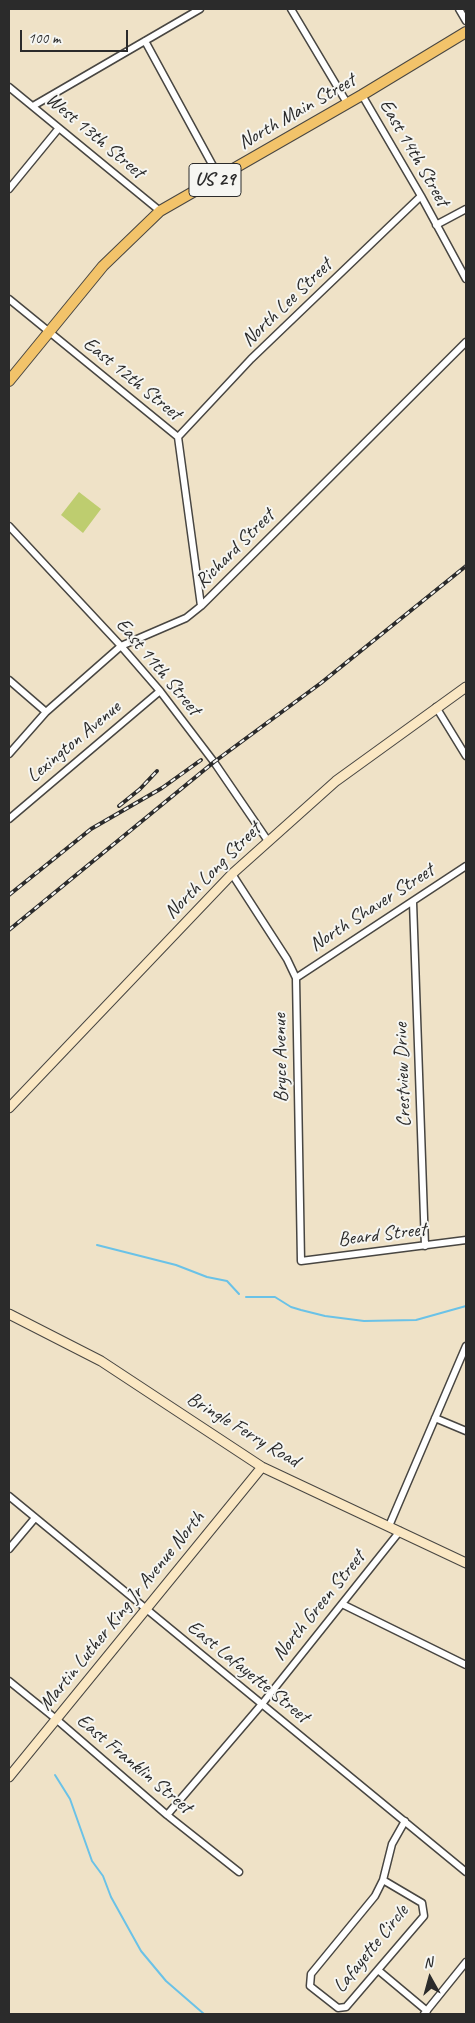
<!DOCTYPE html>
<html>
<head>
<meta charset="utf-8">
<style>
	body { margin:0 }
	#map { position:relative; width:475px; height:2023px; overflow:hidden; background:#efe2c7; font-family:Caveat,sans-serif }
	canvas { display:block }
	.frame { position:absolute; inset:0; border:10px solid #2b2b2b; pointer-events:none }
	.north { position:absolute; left:405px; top:1953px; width:50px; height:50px; -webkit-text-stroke:4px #f6f6f2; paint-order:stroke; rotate:353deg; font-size:14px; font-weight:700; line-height:20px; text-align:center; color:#2b2b2b }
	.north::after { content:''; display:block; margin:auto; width:18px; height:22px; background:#2b2b2b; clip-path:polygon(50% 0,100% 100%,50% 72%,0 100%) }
	.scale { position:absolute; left:20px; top:30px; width:108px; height:22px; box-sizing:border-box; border:2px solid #2b2b2b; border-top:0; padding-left:6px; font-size:15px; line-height:18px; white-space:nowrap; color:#2b2b2b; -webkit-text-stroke:4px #f6f6f2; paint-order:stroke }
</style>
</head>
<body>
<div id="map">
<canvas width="475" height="2023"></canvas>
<div class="frame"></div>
<div class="north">N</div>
<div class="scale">100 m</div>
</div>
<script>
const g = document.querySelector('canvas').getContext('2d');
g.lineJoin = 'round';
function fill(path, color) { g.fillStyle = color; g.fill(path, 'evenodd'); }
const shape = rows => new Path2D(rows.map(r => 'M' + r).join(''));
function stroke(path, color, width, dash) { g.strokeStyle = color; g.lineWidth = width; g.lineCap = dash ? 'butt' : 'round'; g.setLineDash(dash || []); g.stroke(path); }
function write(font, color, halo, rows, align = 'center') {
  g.font = font + ' Caveat,sans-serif'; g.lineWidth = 4; g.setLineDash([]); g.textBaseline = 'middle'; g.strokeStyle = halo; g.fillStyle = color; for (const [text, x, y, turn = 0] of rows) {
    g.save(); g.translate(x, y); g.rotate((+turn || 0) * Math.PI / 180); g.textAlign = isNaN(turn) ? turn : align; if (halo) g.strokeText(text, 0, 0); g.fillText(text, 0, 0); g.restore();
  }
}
const green = shape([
	[79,492,101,509,83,533,61,515]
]);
const stream = shape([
	[97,1245,176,1265,207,1277,227,1281,239,1294],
	[246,1297,275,1297,291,1307,301,1310,325,1316,364,1321,416,1320,466,1306],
	[55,1775,70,1799,92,1861,103,1876,111,1897,141,1951,166,1981,204,2014]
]);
const street = shape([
	[291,9,347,103],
	[459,9,466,21],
	[145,41,219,177],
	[9,87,160,211],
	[362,95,421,196,466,279],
	[33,106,200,9],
	[9,189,59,128],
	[436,225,466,209],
	[9,299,178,437,201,606],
	[178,437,251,359,421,196],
	[9,526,121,646,160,691,214,762,268,841],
	[9,680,46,712],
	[436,707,466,756],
	[9,754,46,712,121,646,186,618,201,606,466,342],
	[9,819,160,691],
	[232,874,287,959,296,978,301,1261,466,1240],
	[413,902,425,1246],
	[296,978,466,866],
	[435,1418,466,1431],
	[9,1496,466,1872],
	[389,1526,466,1346],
	[9,1549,35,1518],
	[342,1604,466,1665],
	[9,1681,56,1719,167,1815,239,1872],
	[167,1815,262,1704,400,1531],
	[383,1880,422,1903,424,1916,346,2007,338,2008,310,1986,311,1974,375,1896,383,1880,392,1844,405,1821],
	[378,1970,427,2011],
	[424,2014,466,1962]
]);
const secondary = shape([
	[9,1108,232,874,336,781,466,687],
	[9,1314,101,1361,262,1467,466,1563],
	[9,1777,262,1467]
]);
const primary = shape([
	[9,381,103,266,160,211,362,95,466,32]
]);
const rail = shape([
	[119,806,140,789,157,771],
	[9,895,91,829,162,788,201,760],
	[9,930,214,762,321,683,466,566]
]);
const shields = [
	[215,180,52]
];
const shieldNames = [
	["US 29",215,180]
];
const streetNames = [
	["North Main Street",297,112,-30],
	["West 13th Street",95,136,40],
	["East 14th Street",414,153,60],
	["North Lee Street",287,303,-44],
	["East 12th Street",132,379,39],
	["Richard Street",235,549,-45],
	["East 11th Street",158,667,50],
	["Lexington Avenue",74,742,-40],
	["North Long Street",213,871,-45],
	["North Shaver Street",372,908,-33],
	["Bryce Avenue",281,1058,-91],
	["Crestview Drive",403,1075,-92],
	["Beard Street",382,1235,-7],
	["Bringle Ferry Road",243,1430,31],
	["North Green Street",319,1606,-51],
	["Martin Luther King Jr Avenue North",122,1611,-51],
	["East Lafayette Street",248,1672,39],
	["East Franklin Street",134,1764,40],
	["Lafayette Circle",371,1949,-51]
];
fill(green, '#becd6f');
stroke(stream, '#6ac2e7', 2);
stroke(street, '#484642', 9);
stroke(secondary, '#484642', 11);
stroke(primary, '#484642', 12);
stroke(street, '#fff', 6);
stroke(secondary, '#fae7c3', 9);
stroke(primary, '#f2c36a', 10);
stroke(rail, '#2b2b2b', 4);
stroke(rail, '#f6f6f2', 2, [5.5]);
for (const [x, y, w] of shields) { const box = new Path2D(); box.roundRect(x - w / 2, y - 16.5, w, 33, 4); g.fillStyle = '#f6f6f2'; g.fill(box); stroke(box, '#2b2b2b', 1); }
write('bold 19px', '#2b2b2b', null, shieldNames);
write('20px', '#2b2b2b', '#f6f6f2', streetNames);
</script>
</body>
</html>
